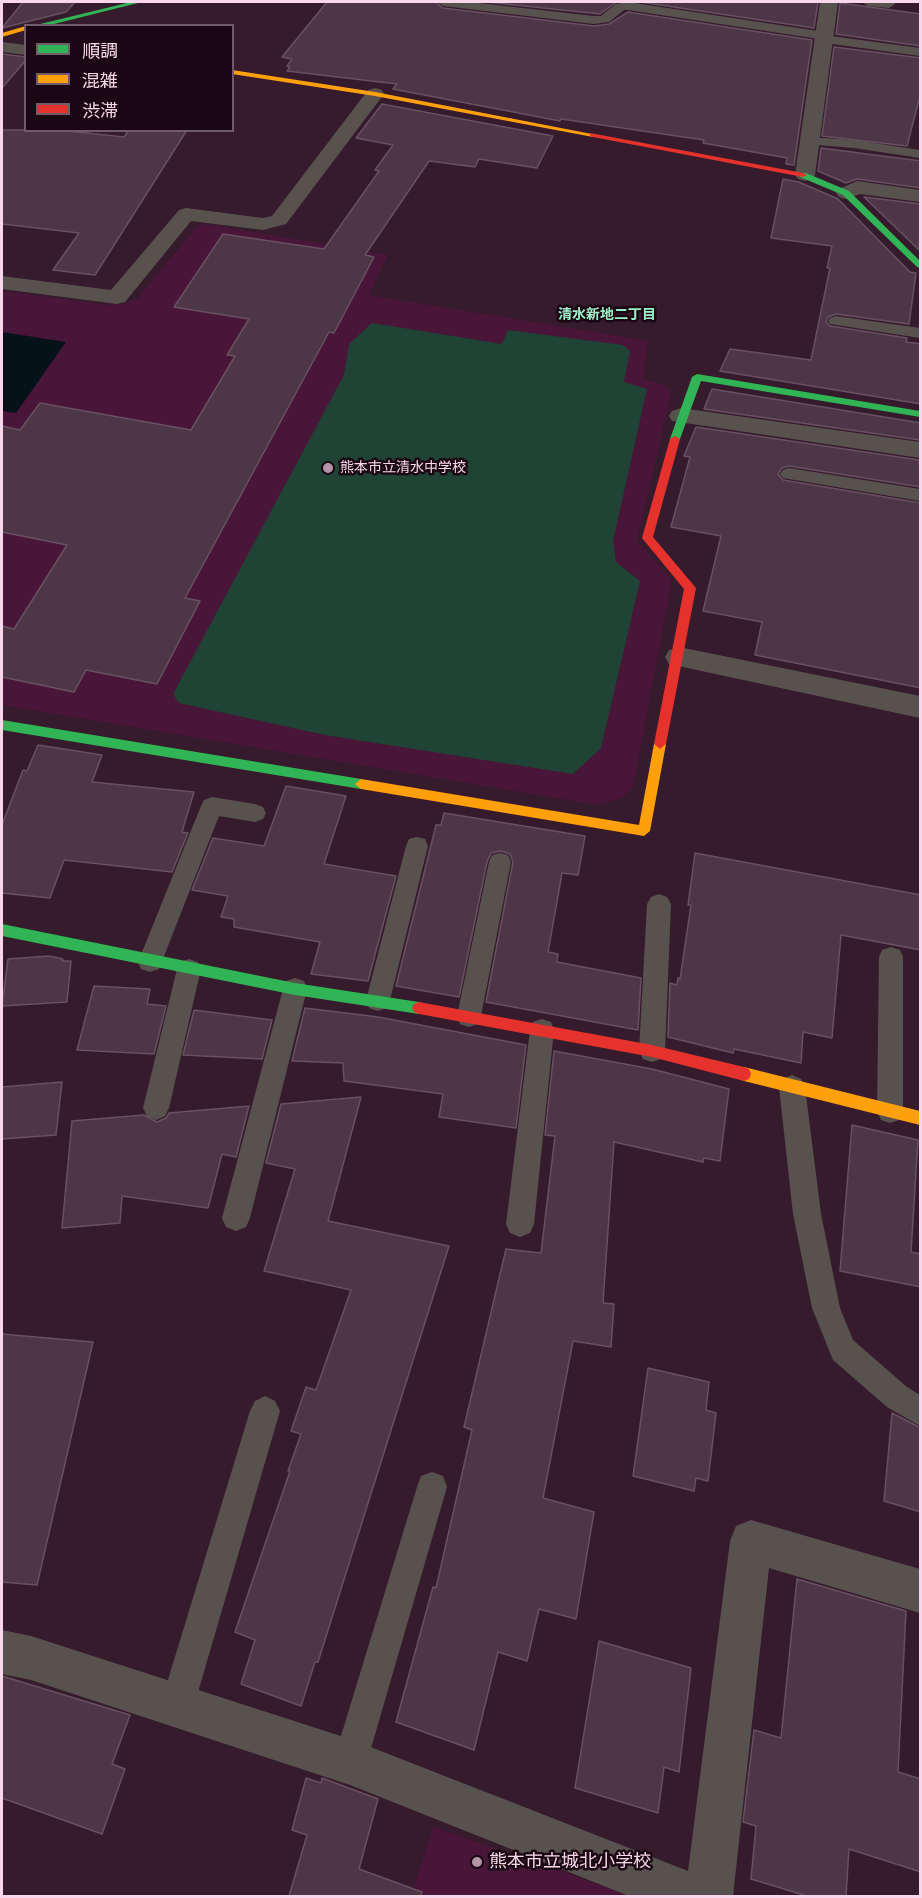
<!DOCTYPE html>
<html>
<head>
<meta charset="utf-8">
<style>
	body { margin:0 }
	#map { position:relative; width:922px; height:1898px; overflow:hidden; background:#361b2d; font-family:"Fira Sans Condensed","Noto Sans JP",sans-serif }
	canvas { display:block }
	.frame { position:absolute; inset:0; border:3px solid #f8d7ea; pointer-events:none }
	.legend { position:absolute; left:24px; top:24px; width:210px; height:108px; box-sizing:border-box; background:#1b0714; border:2px solid #735a6a; margin:0; padding:8px 10px; list-style:none; font-size:18px; color:#f8d7ea }
	.legend li { display:flex; align-items:center; gap:12px; height:30px }
	.legend b { width:30px; border:2px solid #735a6a }
</style>
</head>
<body>
<div id="map">
<canvas width="922" height="1898"></canvas>
<div class="frame"></div>
<ul class="legend">
<li><b style="height:8px;background:#30b455"></b>順調</li>
<li><b style="height:8px;background:#ff9f0a"></b>混雑</li>
<li><b style="height:8px;background:#e5322d"></b>渋滞</li>
</ul>
</div>
<script>
const g = document.querySelector('canvas').getContext('2d');
g.lineJoin = 'round';
function fill(path, color) { g.fillStyle = color; g.fill(path, 'evenodd'); }
const shape = rows => new Path2D(rows.map(r => 'M' + r).join(''));
function stroke(path, color, width, dash) { g.strokeStyle = color; g.lineWidth = width; g.lineCap = dash ? 'butt' : 'round'; g.setLineDash(dash || []); g.stroke(path); }
function write(font, color, halo, rows, align = 'center') {
  g.font = font + ' "Fira Sans Condensed","Noto Sans JP",sans-serif'; g.lineWidth = 5; g.setLineDash([]); g.textBaseline = 'middle'; g.strokeStyle = halo; g.fillStyle = color; for (const [text, x, y, turn = 0] of rows) {
    g.save(); g.translate(x, y); g.rotate((+turn || 0) * Math.PI / 180); g.textAlign = isNaN(turn) ? turn : align; if (halo) g.strokeText(text, 0, 0); g.fillText(text, 0, 0); g.restore();
  }
}
const built = shape([
	[207,224,388,255,369,295,648,341,643,379,666,386,671,395,637,541,672,580,633,788,622,798,598,805,2,705,2,291,107,305,124,304,137,299,198,226],
	[433,1827,632,1896,411,1896]
]);
const green = shape([
	[372,323,502,344,508,330,623,345,630,351,624,382,647,389,613,541,616,562,640,581,601,748,573,774,325,735,179,703,173,694,344,375,349,344]
]);
const water = shape([
	[2,332,66,342,16,413,2,411]
]);
const building = shape([
	[23,2,75,2,66,12,2,28,23,2],
	[327,2,435,2,443,8,594,26,609,24,628,12,812,40,794,165,786,164,787,158,703,143,704,140,561,119,560,121,393,89,397,84,287,71,290,67,287,66,292,59,282,57,327,2],
	[486,2,617,2,600,14,486,2],
	[640,2,818,2,814,28,640,2],
	[840,3,921,14,921,46,836,34,840,3],
	[834,47,921,58,921,92,907,146,822,136,834,47],
	[2,54,26,57,26,60,2,88,2,54],
	[382,104,553,136,537,168,479,159,475,167,429,161,365,255,374,257,334,333,329,332,185,598,200,601,157,684,86,670,74,692,2,677,2,626,14,629,67,545,2,532,2,426,20,430,40,403,191,430,235,356,227,355,249,319,174,307,223,234,324,249,379,171,375,170,393,145,356,138,382,104],
	[2,130,58,130,124,137,129,130,187,130,95,275,53,270,79,233,2,224,2,130],
	[821,148,921,161,921,188,857,179,846,183,818,171,821,148],
	[783,179,799,182,838,199,910,272,916,273,909,324,836,314,828,317,826,322,830,326,907,338,906,342,921,344,921,404,720,371,730,349,811,360,830,268,827,268,832,246,771,238,783,179],
	[864,197,921,204,919,250,864,197],
	[712,389,921,423,920,440,704,409,712,389],
	[696,427,919,460,921,487,789,466,782,468,778,474,783,480,921,503,921,688,755,655,762,622,703,611,721,536,671,527,690,457,684,456,696,427],
	[38,745,102,755,92,782,194,792,182,832,188,833,172,872,64,860,50,898,2,893,2,825,23,770,27,771,38,745],
	[286,786,346,796,324,864,396,876,368,981,311,974,320,942,234,927,234,919,221,917,228,896,192,890,213,838,264,846,286,786],
	[444,813,585,836,578,875,562,873,548,952,558,954,557,962,641,978,638,1030,486,1002,513,862,510,854,501,851,491,853,487,862,459,997,396,986,436,825,441,825,444,813],
	[695,853,921,895,921,950,841,935,832,1038,803,1032,801,1063,734,1049,733,1053,668,1037,670,983,677,985,678,978,680,979,691,905,688,905,695,853],
	[49,956,63,959,62,961,71,961,67,1002,2,1006,8,959,49,956],
	[94,986,150,989,147,1004,166,1006,154,1054,77,1050,94,986],
	[305,1008,378,1017,526,1045,516,1128,439,1117,443,1094,344,1081,343,1063,292,1061,305,1008],
	[194,1010,272,1020,262,1059,183,1055,194,1010],
	[554,1051,652,1069,729,1089,720,1161,704,1158,703,1162,614,1142,603,1303,614,1304,611,1347,573,1341,543,1498,594,1512,576,1619,539,1609,527,1661,498,1652,474,1750,396,1722,433,1587,436,1588,472,1430,464,1427,506,1249,541,1253,555,1136,545,1135,554,1051],
	[62,1082,56,1135,2,1139,2,1087,62,1082],
	[361,1097,328,1221,449,1246,318,1662,315,1662,301,1706,241,1684,255,1640,235,1632,290,1471,288,1471,301,1434,291,1431,306,1387,316,1390,351,1290,264,1271,295,1169,266,1163,281,1104,361,1097],
	[249,1106,236,1157,222,1154,208,1208,122,1196,120,1223,62,1228,72,1121,144,1115,157,1122,166,1118,169,1113,249,1106],
	[852,1125,918,1140,911,1252,921,1254,921,1287,840,1271,852,1125],
	[2,1334,93,1342,37,1585,2,1582,2,1334],
	[648,1368,709,1382,706,1410,716,1413,708,1481,696,1478,694,1491,633,1476,648,1368],
	[892,1413,921,1428,921,1512,884,1501,892,1413],
	[797,1579,906,1611,898,1772,921,1779,921,1872,849,1849,846,1896,807,1896,751,1879,756,1826,743,1822,754,1730,781,1738,797,1579],
	[599,1641,691,1668,679,1772,664,1767,658,1813,575,1788,599,1641],
	[2,1676,130,1715,112,1764,125,1769,102,1834,2,1798,2,1676],
	[306,1778,321,1783,322,1778,378,1799,359,1869,422,1892,421,1896,289,1896,307,1835,292,1830,306,1778]
]);
const lane = shape([
	[437,2,470,2,594,16,601,16,616,4,628,2,825,32,831,36,920,48,920,56,825,43,819,39,628,10,624,10,609,22,594,24,443,6,437,2],
	[862,2,894,2,895,4,889,8,868,6,862,2],
	[809,137,854,140,920,150,920,158,854,148,804,144,802,141,809,137],
	[836,316,920,328,920,338,830,324,828,321,830,318,836,316],
	[789,468,920,489,920,501,783,478,780,474,783,470,789,468],
	[212,797,255,804,263,807,266,813,263,819,255,822,219,816,159,969,150,972,141,969,138,962,201,806,204,800,212,797],
	[417,837,425,839,428,846,390,1000,387,1008,378,1011,369,1008,366,1000,406,846,409,839,417,837],
	[500,853,508,855,511,862,481,1016,478,1024,469,1027,460,1024,457,1016,489,862,492,855,500,853],
	[659,894,667,897,671,904,665,1051,661,1059,652,1062,643,1059,639,1051,647,904,651,897,659,894],
	[891,947,900,950,903,957,903,1111,899,1120,890,1123,881,1120,877,1111,879,957,882,950,891,947],
	[189,959,198,962,201,969,169,1108,165,1116,156,1120,147,1116,143,1108,177,969,180,962,189,959],
	[295,978,304,981,307,989,250,1218,246,1227,236,1231,226,1227,222,1218,283,989,286,981,295,978],
	[542,1019,551,1022,554,1030,534,1224,530,1233,520,1237,510,1233,506,1224,530,1030,533,1022,542,1019],
	[792,1075,801,1079,805,1087,821,1214,840,1308,853,1340,907,1387,920,1395,920,1426,887,1407,833,1360,812,1308,793,1214,779,1087,783,1079,792,1075],
	[265,1396,275,1401,280,1411,194,1706,189,1718,177,1723,165,1718,160,1706,250,1411,255,1401,265,1396],
	[432,1472,443,1476,447,1487,367,1762,362,1774,350,1779,338,1774,333,1762,417,1487,421,1476,432,1472]
]);
const street = shape([
	[820,2,838,2,815,175,812,179,805,181,798,179,795,175,820,2],
	[2,42,26,45,26,55,2,52,2,42],
	[375,88,382,90,384,94,286,224,263,230,191,221,125,302,117,304,2,289,2,276,111,290,179,210,186,208,263,218,272,216,368,90,375,88],
	[857,181,920,190,920,202,860,194,846,199,839,197,836,193,839,189,857,181],
	[681,408,920,442,920,458,672,421,669,416,672,411,681,408],
	[679,647,920,696,920,718,669,664,665,657,669,650,679,647],
	[751,1520,920,1569,920,1613,769,1568,733,1896,629,1896,350,1785,31,1680,2,1674,2,1630,31,1636,350,1739,688,1871,730,1541,736,1526,751,1520]
]);
const fast = shape([
	[131,2,142,2,46,26,32,26,131,2],
	[800,173,806,173,849,191,920,261,920,268,917,267,843,195,800,177,800,173],
	[697,374,920,411,920,417,701,381,680,439,675,442,671,441,670,439,692,377,697,374],
	[2,720,361,779,367,784,361,789,2,730,2,720],
	[2,924,295,983,419,1002,424,1004,426,1008,424,1012,419,1014,295,995,2,936,2,924]
]);
const slow = shape([
	[26,26,26,30,2,37,2,33,26,26],
	[232,70,375,92,597,135,593,137,375,96,232,74,232,70],
	[660,739,666,744,650,831,644,836,361,789,355,784,361,779,639,825,654,744,660,739],
	[744,1067,920,1111,920,1125,744,1081,739,1079,737,1074,739,1069,744,1067]
]);
const jam = shape([
	[590,133,803,173,807,175,803,177,593,137,590,137,590,133],
	[675,436,680,439,653,537,696,588,666,744,660,749,654,744,684,589,642,538,670,439,675,436],
	[419,1002,652,1045,744,1067,749,1069,751,1074,749,1079,744,1081,652,1057,419,1014,414,1012,412,1008,414,1004,419,1002]
]);
const markers = [
	[328,468,6,"#b495a8"],
	[477,1862,6,"#b495a8"]
];
const farNeighbourhoodnames = [
	["清水新地二丁目",607,315]
];
const farPoinames = [
	["熊本市立清水中学校",340,468]
];
const nearPoinames = [
	["熊本市立城北小学校",489,1862]
];
fill(built, '#491538');
fill(green, '#1f4334');
fill(water, '#05121a');
fill(building, '#4d3645');
stroke(building, '#685160', 1.5);
fill(lane, '#58524e');
fill(street, '#58524e');
fill(fast, '#30b455');
fill(slow, '#ff9f0a');
fill(jam, '#e5322d');
for (const [x, y, r, color] of markers) { const dot = new Path2D(); dot.arc(x, y, r, 0, 2 * Math.PI); g.fillStyle = color; g.fill(dot); stroke(dot, '#1b0714', 2); }
write('bold 14px', '#9befc7', '#1b0714', farNeighbourhoodnames);
write('14px', '#f8d7ea', '#1b0714', farPoinames, 'left');
write('18px', '#f8d7ea', '#1b0714', nearPoinames, 'left');
</script>
</body>
</html>
